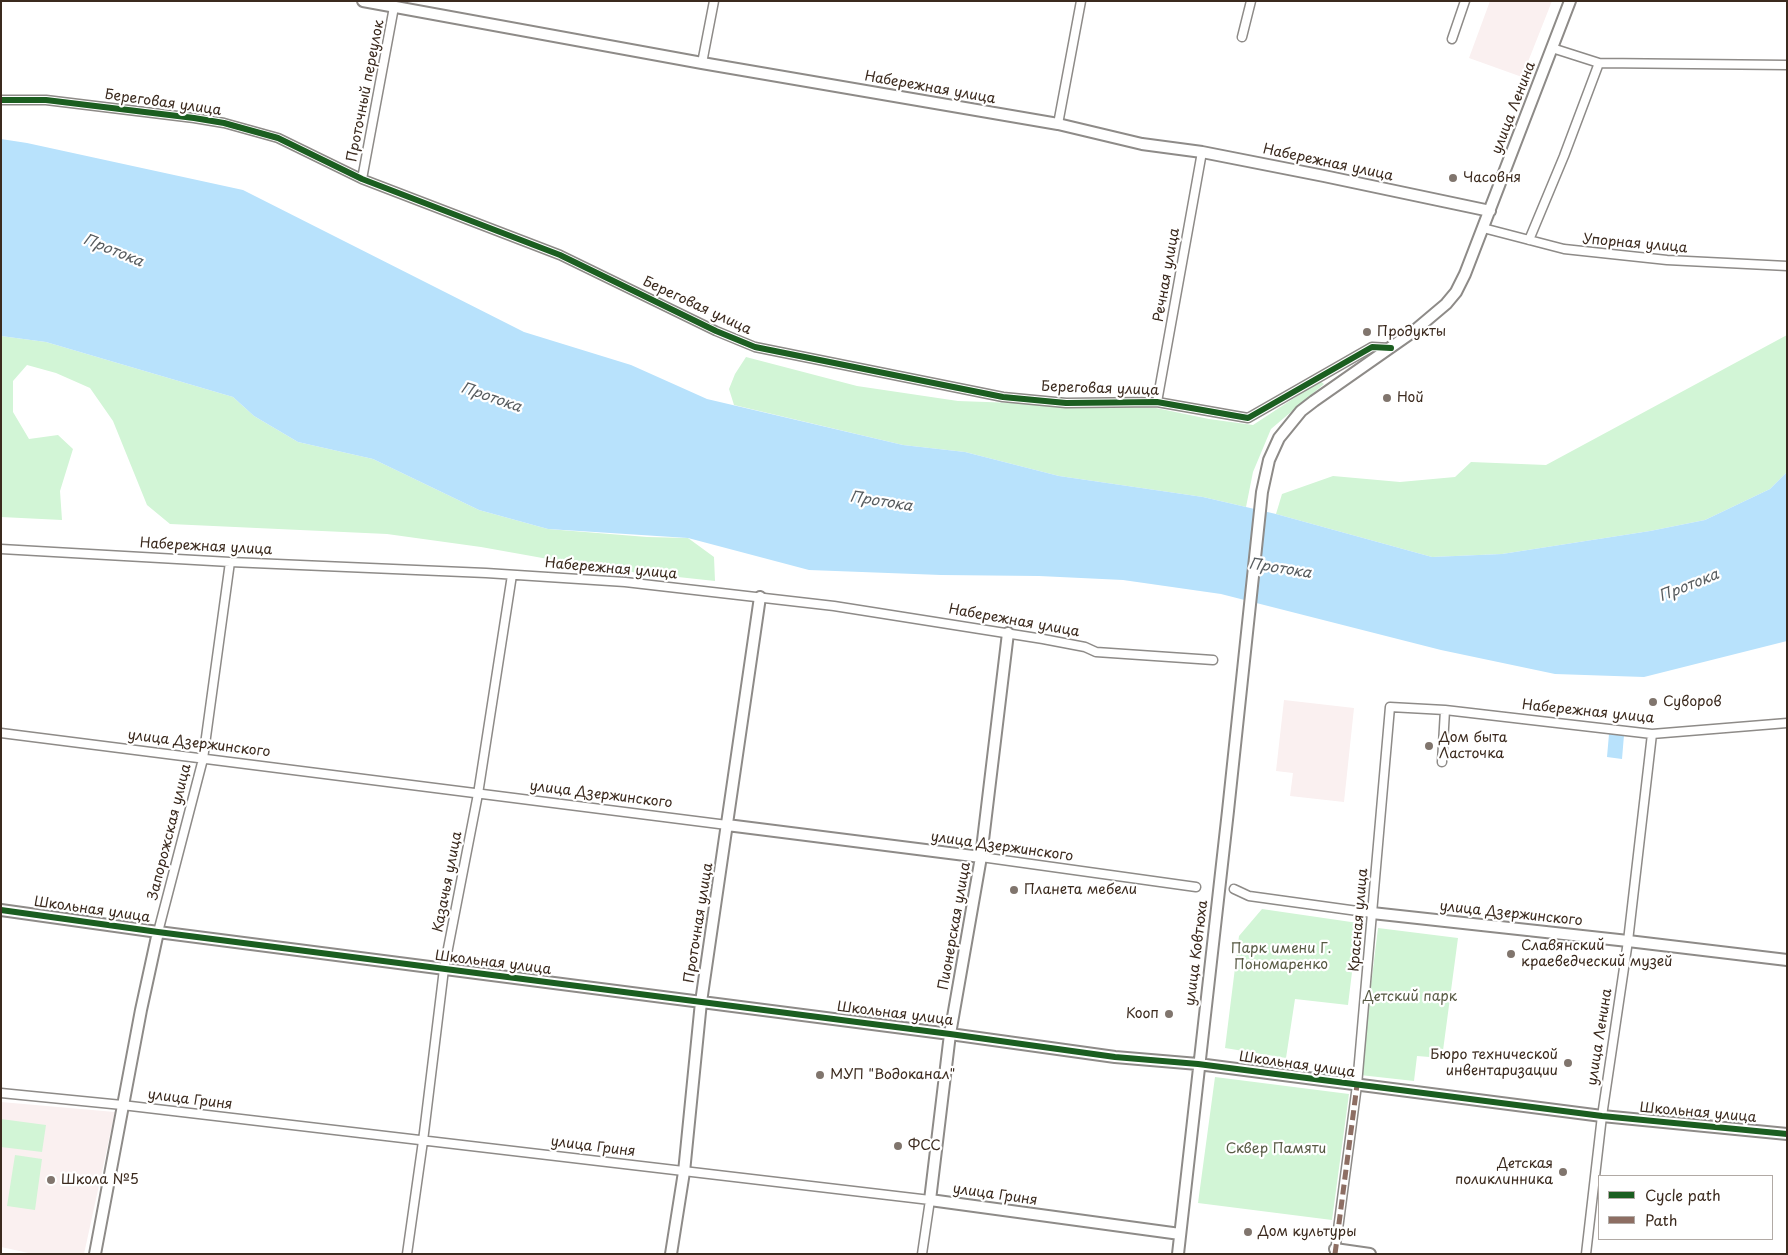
<!DOCTYPE html>
<html>
<head>
<meta charset="utf-8">
<style>
	body { margin:0 }
	#map { position:relative; width:1788px; height:1255px; overflow:hidden; background:#fff; font-family:"Playpen Sans",sans-serif }
	canvas { display:block }
	.frame { position:absolute; inset:0; border:2px solid #3b2a1e; pointer-events:none }
	.legend { position:absolute; left:1598px; top:1175px; width:175px; height:65px; box-sizing:border-box; background:#fff; border:1px solid #b1aaa5; margin:0; padding:6px 9px; list-style:none; font-size:15px; color:#3b2a1e }
	.legend li { display:flex; align-items:center; gap:10px; height:25px }
	.legend b { width:25px; border:1px solid #b1aaa5 }
</style>
</head>
<body>
<div id="map">
<canvas width="1788" height="1255"></canvas>
<div class="frame"></div>
<ul class="legend">
<li><b style="height:6px;background:#1b5e20"></b>Cycle path</li>
<li><b style="height:6px;background:#8d6e63"></b>Path</li>
</ul>
</div>
<script>
const g = document.querySelector('canvas').getContext('2d');
g.lineJoin = 'round';
function fill(path, color) { g.fillStyle = color; g.fill(path, 'evenodd'); }
const shape = rows => new Path2D(rows.map(r => 'M' + r).join(''));
function stroke(path, color, width, dash) { g.strokeStyle = color; g.lineWidth = width; g.lineCap = dash ? 'butt' : 'round'; g.setLineDash(dash || []); g.stroke(path); }
function write(font, color, halo, rows, align = 'center') {
  g.font = font + ' "Playpen Sans",sans-serif'; g.lineWidth = 4.5; g.setLineDash([]); g.textBaseline = 'middle'; g.strokeStyle = halo; g.fillStyle = color; for (const [text, x, y, turn = 0] of rows) {
    g.save(); g.translate(x, y); g.rotate((+turn || 0) * Math.PI / 180); g.textAlign = isNaN(turn) ? turn : align; if (halo) g.strokeText(text, 0, 0); g.fillText(text, 0, 0); g.restore();
  }
}
const built = shape([
	[1490,1,1552,1,1522,77,1469,58],
	[1284,700,1354,708,1344,802,1290,796,1293,773,1276,771],
	[1,1102,115,1112,84,1254,33,1254,1,1247]
]);
const green = shape([
	[1787,335,1787,472,1770,489,1705,520,1650,531,1502,554,1432,557,1276,514,1282,494,1333,476,1400,482,1455,477,1471,462,1546,465],
	[1,336,46,342,233,397,254,416,298,442,373,459,479,510,548,529,647,537,688,538,714,557,715,581,604,569,481,547,387,534,170,524,147,505,113,421,90,388,56,373,27,365,13,381,13,412,29,439,58,435,73,449,60,491,62,520,1,517],
	[746,357,857,386,958,401,1156,408,1209,419,1253,425,1320,381,1324,384,1271,429,1253,472,1246,507,1203,497,1059,476,965,452,903,445,734,405,729,389,735,374],
	[1262,909,1358,923,1348,1005,1295,999,1286,1058,1225,1048,1239,936],
	[1378,928,1458,938,1442,1058,1417,1056,1414,1081,1360,1075],
	[1215,1077,1349,1094,1332,1220,1198,1203],
	[1,1119,46,1125,42,1152,1,1147],
	[15,1155,42,1159,35,1210,7,1206]
]);
const water = shape([
	[1,139,27,143,243,190,524,332,631,365,707,399,903,445,965,452,1059,476,1203,497,1276,514,1432,557,1502,554,1650,531,1705,520,1770,489,1787,472,1787,641,1644,677,1555,674,1441,650,1221,594,1123,580,1039,576,941,575,809,570,688,538,548,529,479,510,373,459,298,442,254,416,233,397,46,342,1,336],
	[1609,734,1624,735,1622,759,1607,757]
]);
const street = shape([
	[1242,37,1251,1],
	[1452,39,1465,1],
	[1552,48,1599,63,1787,65],
	[702,63,714,1],
	[1,100,46,100,194,118,224,123,278,138,362,179,560,255,716,331,755,347,1003,397,1066,403,1157,402,1248,418,1372,347,1391,348],
	[1058,124,1081,1],
	[362,179,394,7],
	[1483,228,1564,249,1667,260,1787,266],
	[1529,240,1564,156,1599,63],
	[1157,402,1202,152],
	[1,549,230,562,486,573,625,582,834,606,1043,639,1085,647,1096,652,1213,660],
	[1445,710,1652,734,1787,723],
	[1,733,727,825],
	[981,857,1196,887],
	[1234,889,1249,896,1372,913],
	[158,932,203,759,230,562],
	[1,1093,122,1105,930,1200,922,1254],
	[1335,1252,1357,1085,1390,707,1445,710,1442,762],
	[407,1254,423,1141,444,969,478,794,512,575],
	[1586,1254,1602,1116,1628,941,1652,734]
]);
const secondary = shape([
	[363,1,702,63,1058,124,1142,144,1202,152,1324,176,1490,211],
	[1008,633,981,857,950,1034,930,1200,1180,1234],
	[727,825,981,857],
	[1,910,158,932,950,1034,1115,1057,1198,1064,1602,1116,1787,1134],
	[1372,913,1628,941,1787,960],
	[1335,1249,1370,1254],
	[95,1254,141,1010,158,932],
	[671,1254,684,1172,701,1002,760,597],
	[1178,1254,1228,811,1262,492,1269,460,1279,438,1301,411,1314,401,1414,331,1446,304,1456,292,1465,274,1570,1]
]);
const quiet = shape([
	[1335,1254,1357,1085]
]);
const cycleway = shape([
	[1,100,46,100,194,118,224,123,278,138,362,179,560,255,716,331,755,347,1003,397,1066,403,1157,402,1248,418,1372,347,1391,348],
	[1,910,158,932,950,1034,1115,1057,1198,1064,1602,1116,1787,1134]
]);
const markers = [
	[1453,178,5,"#80756d"],
	[1367,332,5,"#80756d"],
	[1387,398,5,"#80756d"],
	[1653,702,5,"#80756d"],
	[1429,746,5,"#80756d"],
	[1014,890,5,"#80756d"],
	[1511,954,5,"#80756d"],
	[1169,1014,5,"#80756d"],
	[1568,1063,5,"#80756d"],
	[820,1075,5,"#80756d"],
	[898,1146,5,"#80756d"],
	[1563,1172,5,"#80756d"],
	[51,1180,5,"#80756d"],
	[1248,1232,5,"#80756d"]
];
const streetNames = [
	["Набережная улица",930,88,10],
	["Проточный переулок",366,91,-79],
	["Береговая улица",163,103,8],
	["улица Ленина",1514,108,-69],
	["Набережная улица",1328,163,12],
	["Упорная улица",1635,244,5],
	["Речная улица",1167,275,-80],
	["Береговая улица",697,306,25],
	["Береговая улица",1100,389,2],
	["Набережная улица",206,547,3],
	["Набережная улица",611,569,5],
	["Набережная улица",1014,621,10],
	["Набережная улица",1588,712,6],
	["улица Дзержинского",199,744,7],
	["улица Дзержинского",601,795,7],
	["Запорожская улица",170,832,-76],
	["улица Дзержинского",1002,847,8],
	["Казачья улица",448,882,-79],
	["Школьная улица",92,910,8],
	["улица Дзержинского",1511,914,6],
	["Красная улица",1359,920,-85],
	["Проточная улица",699,923,-81],
	["Пионерская улица",955,926,-80],
	["улица Ковтюха",1197,953,-83],
	["Школьная улица",493,963,7],
	["Школьная улица",895,1014,7],
	["улица Ленина",1600,1037,-81],
	["Школьная улица",1297,1065,8],
	["улица Гриня",190,1100,7],
	["Школьная улица",1698,1113,5],
	["улица Гриня",593,1147,7],
	["улица Гриня",995,1195,8]
];
const poiNames = [
	["Часовня",1463,178],
	["Продукты",1377,332],
	["Ной",1397,398],
	["Суворов",1663,702],
	["Дом быта",1439,738],
	["Ласточка",1439,754],
	["Планета мебели",1024,890],
	["Славянский",1521,946],
	["краеведческий музей",1521,962],
	["Кооп",1159,1014,"right"],
	["Бюро технической",1558,1055,"right"],
	["инвентаризации",1558,1071,"right"],
	["МУП \"Водоканал\"",830,1075],
	["ФСС",908,1146],
	["Детская",1553,1164,"right"],
	["поликлинника",1553,1180,"right"],
	["Школа №5",61,1180],
	["Дом культуры",1258,1232]
];
const parkNames = [
	["Парк имени Г.",1281,949],
	["Пономаренко",1281,965],
	["Детский парк",1410,997],
	["Сквер Памяти",1276,1149]
];
const waterNames = [
	["Протока",113,251,22],
	["Протока",491,398,19],
	["Протока",881,502,9],
	["Протока",1280,569,9],
	["Протока",1689,586,-22]
];
fill(built, '#faf0f0');
fill(green, '#d2f5d6');
fill(water, '#b8e2fc');
stroke(street, '#8e8b88', 11);
stroke(secondary, '#8e8b88', 14);
stroke(street, '#fff', 8);
stroke(secondary, '#fff', 10);
stroke(quiet, '#8d6e63', 5, [10, 5]);
stroke(cycleway, '#1b5e20', 6);
for (const [x, y, r, color] of markers) { const dot = new Path2D(); dot.arc(x, y, r, 0, 2 * Math.PI); g.fillStyle = color; g.fill(dot); stroke(dot, '#fff', 2); }
write('14px', '#3b2a1e', '#fff', streetNames);
write('14px', '#3b2a1e', '#fff', poiNames, 'left');
write('14px', '#585a44', '#fff', parkNames);
write('italic 15px', '#585d60', '#fff', waterNames);
</script>
</body>
</html>
